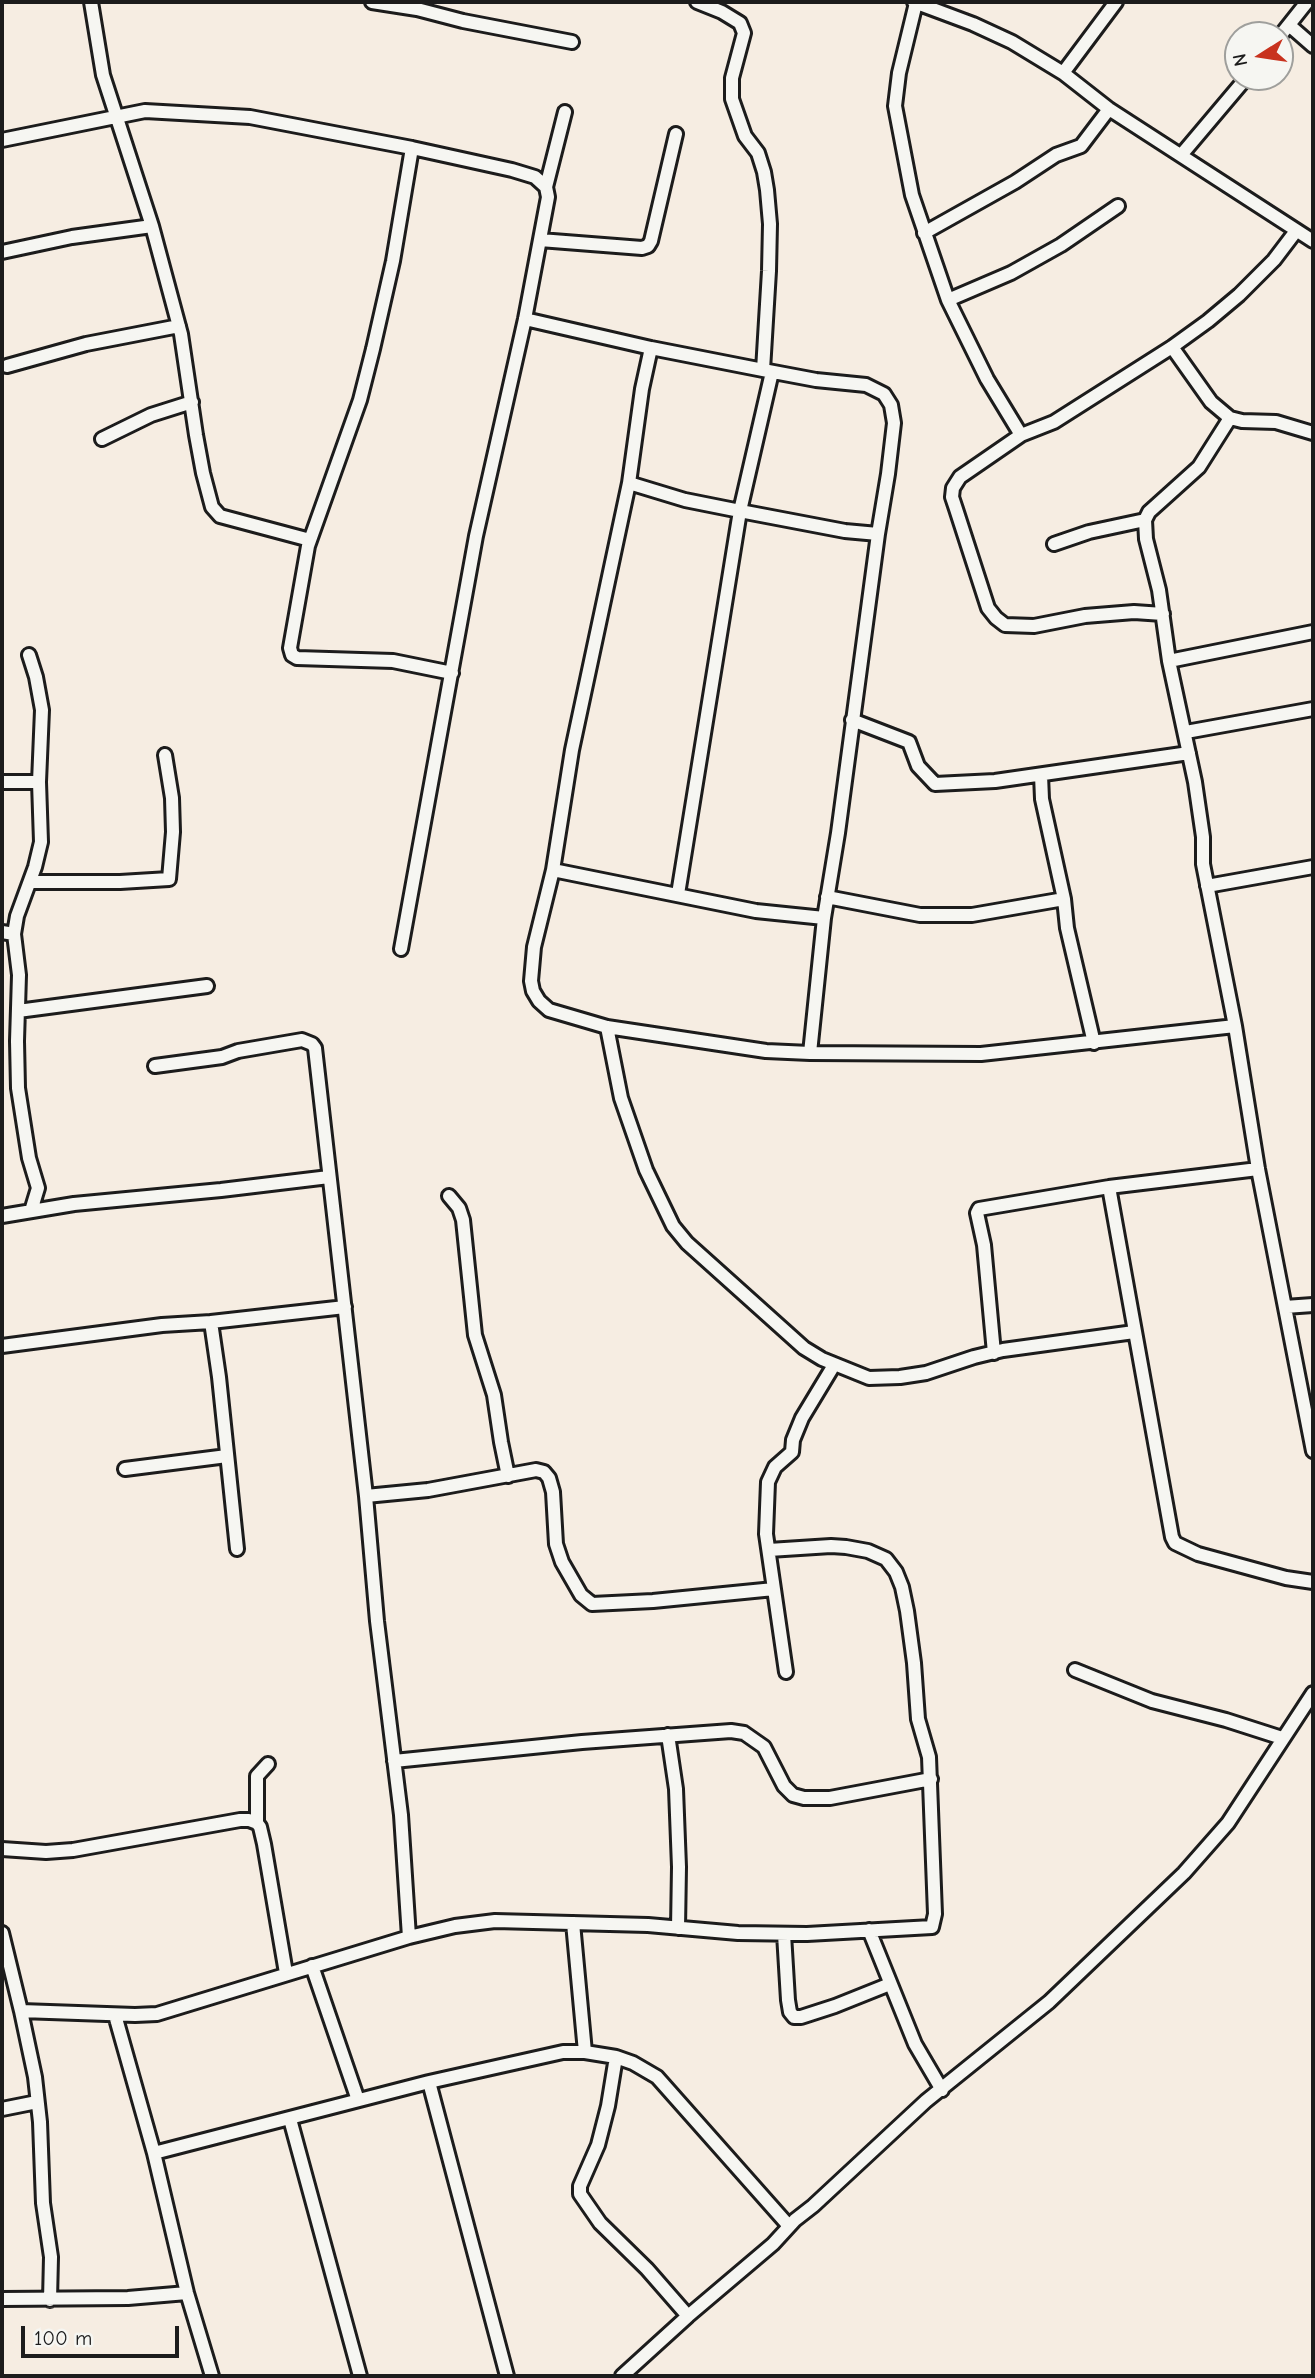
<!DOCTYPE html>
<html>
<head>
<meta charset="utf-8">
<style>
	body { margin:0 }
	#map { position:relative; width:1315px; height:2378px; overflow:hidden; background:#f6ede2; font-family:"Comic Neue",sans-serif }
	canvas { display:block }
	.frame { position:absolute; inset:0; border:4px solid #1c1c1c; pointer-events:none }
	.north { position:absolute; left:1224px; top:21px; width:70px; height:70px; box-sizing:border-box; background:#f6f6f2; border:2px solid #9f9f9c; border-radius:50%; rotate:258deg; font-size:19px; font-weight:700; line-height:28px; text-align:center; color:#1c1c1c }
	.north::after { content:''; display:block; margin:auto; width:24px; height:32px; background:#c8321e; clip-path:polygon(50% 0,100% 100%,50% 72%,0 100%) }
	.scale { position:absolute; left:21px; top:2326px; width:158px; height:32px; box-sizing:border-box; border:4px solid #1c1c1c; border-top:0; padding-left:9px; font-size:21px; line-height:24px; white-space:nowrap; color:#1c1c1c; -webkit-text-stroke:5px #f6f6f2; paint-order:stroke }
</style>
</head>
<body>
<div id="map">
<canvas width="1315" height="2378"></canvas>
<div class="frame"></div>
<div class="north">N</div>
<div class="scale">100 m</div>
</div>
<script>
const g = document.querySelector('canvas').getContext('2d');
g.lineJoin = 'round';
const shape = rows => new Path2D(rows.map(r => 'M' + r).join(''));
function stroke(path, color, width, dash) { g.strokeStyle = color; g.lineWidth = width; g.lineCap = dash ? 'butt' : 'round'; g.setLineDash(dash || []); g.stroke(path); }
const minor = shape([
	[91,2,103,75,152,226,181,334,196,435,203,473,212,507,220,516,310,540],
	[372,2,417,9,463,21,572,42],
	[697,2,722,12,740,23,744,33,732,78,732,99,745,136,758,153,764,172,767,190,770,224,769,271,763,370],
	[914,2,973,24,1012,42,1063,73,1109,109,1313,241],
	[916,3,899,73,895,106,912,195,948,300,987,379,1021,435],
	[1289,25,1313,46],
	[1280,36,1307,2],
	[1063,73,1116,2],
	[2,140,145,111,250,117,412,148,512,170,535,177,546,187],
	[412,148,393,261,373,349,360,400,308,546,290,648,292,655,297,658,393,661,452,673],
	[1182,154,1247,77],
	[924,233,1015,182,1056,155,1081,146,1109,109],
	[540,240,642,248,648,246,651,241,676,134],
	[2,252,72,237,152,226],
	[948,300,1011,273,1061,245,1118,206],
	[525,319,651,348,763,370,816,380,866,385,884,394,891,405,894,423,888,474,878,534],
	[1172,347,1211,402,1230,418,1242,421,1276,422,1313,433],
	[651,348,642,389,629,483,572,750,553,870,534,947,531,981,533,991,539,1001,549,1010,607,1027,766,1051,810,1053,981,1054,1235,1026],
	[7,366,86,344,179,326],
	[1230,418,1199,467,1149,512,1145,520,1146,539,1159,590,1169,661,1195,782,1203,837,1203,864,1235,1026,1258,1169,1313,1451],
	[102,439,151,415,192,402],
	[629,483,685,500,740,511,845,531,878,534,838,833,824,918,810,1053],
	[1054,544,1089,532,1145,520],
	[1163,614,1134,612,1085,616,1034,626,1005,625,996,618,988,608,956,509,952,497,953,488,960,477,1021,435,1054,422,1172,347,1208,321,1239,295,1274,260,1296,231],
	[1169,661,1313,632],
	[852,720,909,742,918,766,935,784,995,781,1189,753],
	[1186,732,1313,709],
	[1041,775,1042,799,1064,899,1067,928,1094,1043],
	[2,782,39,782],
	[553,870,756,911,824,918],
	[30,882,120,882,169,879,173,832,172,798,165,755],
	[1207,886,1313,867],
	[678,894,740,511,772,372],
	[827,897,920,915,972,915,1064,899],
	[2,932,14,934,19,975,17,1041,18,1088,29,1158,38,1188,31,1211],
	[14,934,17,916,35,867,41,842,39,782,42,710,36,677,29,655],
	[401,949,476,536,525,319,548,197,546,187,565,112],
	[18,1011,207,986],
	[607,1027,621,1098,646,1170,673,1226,687,1243,804,1348,822,1359,869,1378,900,1377,926,1373,974,1357,1003,1350,1134,1332],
	[155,1066,222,1057,238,1051,302,1040,312,1044,315,1048,366,1496,377,1621,401,1815,409,1937],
	[1109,1187,1172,1537,1175,1543,1198,1554,1286,1578,1313,1582],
	[449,1196,459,1208,463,1220,475,1335,494,1395,501,1442,508,1476],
	[2,1216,74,1204,221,1190,329,1177],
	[1285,1307,1313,1305],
	[211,1322,219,1377,237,1549],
	[2,1346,162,1325,211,1322,345,1307],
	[994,1353,984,1245,977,1213,979,1209,1109,1187,1258,1169],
	[125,1469,227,1456],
	[366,1496,428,1490,536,1470,544,1472,549,1478,553,1492,556,1544,562,1562,581,1595,592,1604,653,1601,774,1589],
	[1075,1670,1152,1701,1226,1720,1282,1738],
	[786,1672,766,1534,768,1482,775,1467,792,1452,793,1440,802,1418,834,1365],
	[668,1735,676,1789,679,1867,678,1928],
	[394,1761,582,1742,731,1731,744,1733,764,1747,784,1786,793,1795,804,1798,830,1798,931,1779],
	[268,1764,257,1776,257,1823,260,1827,264,1844,286,1973],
	[2,1849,46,1852,73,1850,240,1820,249,1820,257,1823],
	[573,1923,585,2052],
	[869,1930,915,2044,942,2090],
	[2,1933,21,2011,35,2077,40,2122,43,2203,51,2257,50,2300],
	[784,1934,788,2000,790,2012,794,2017,801,2017,835,2006,890,1984],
	[312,1966,358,2100],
	[21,2011,135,2015,157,2014,409,1937,455,1926,495,1921,648,1925,738,1933,807,1934,932,1927,935,1914,929,1757,918,1719,914,1663,907,1611,902,1587,896,1572,886,1559,868,1551,846,1547,831,1546,769,1550],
	[115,2015,154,2153,187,2293,212,2376],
	[616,2057,608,2106,598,2145,580,2186,580,2194,600,2223,647,2269,688,2316],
	[429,2082,507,2376],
	[2,2109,37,2102],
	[290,2119,360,2376],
	[154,2153,429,2082,563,2052,585,2052,616,2057,633,2063,657,2077,789,2226],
	[2,2299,128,2298,187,2293],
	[622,2376,688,2316,773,2244,795,2220,813,2206,926,2101,1049,2002,1184,1873,1228,1823,1313,1693]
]);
stroke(minor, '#1c1c1c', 18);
stroke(minor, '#f6f6f2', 12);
</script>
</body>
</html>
